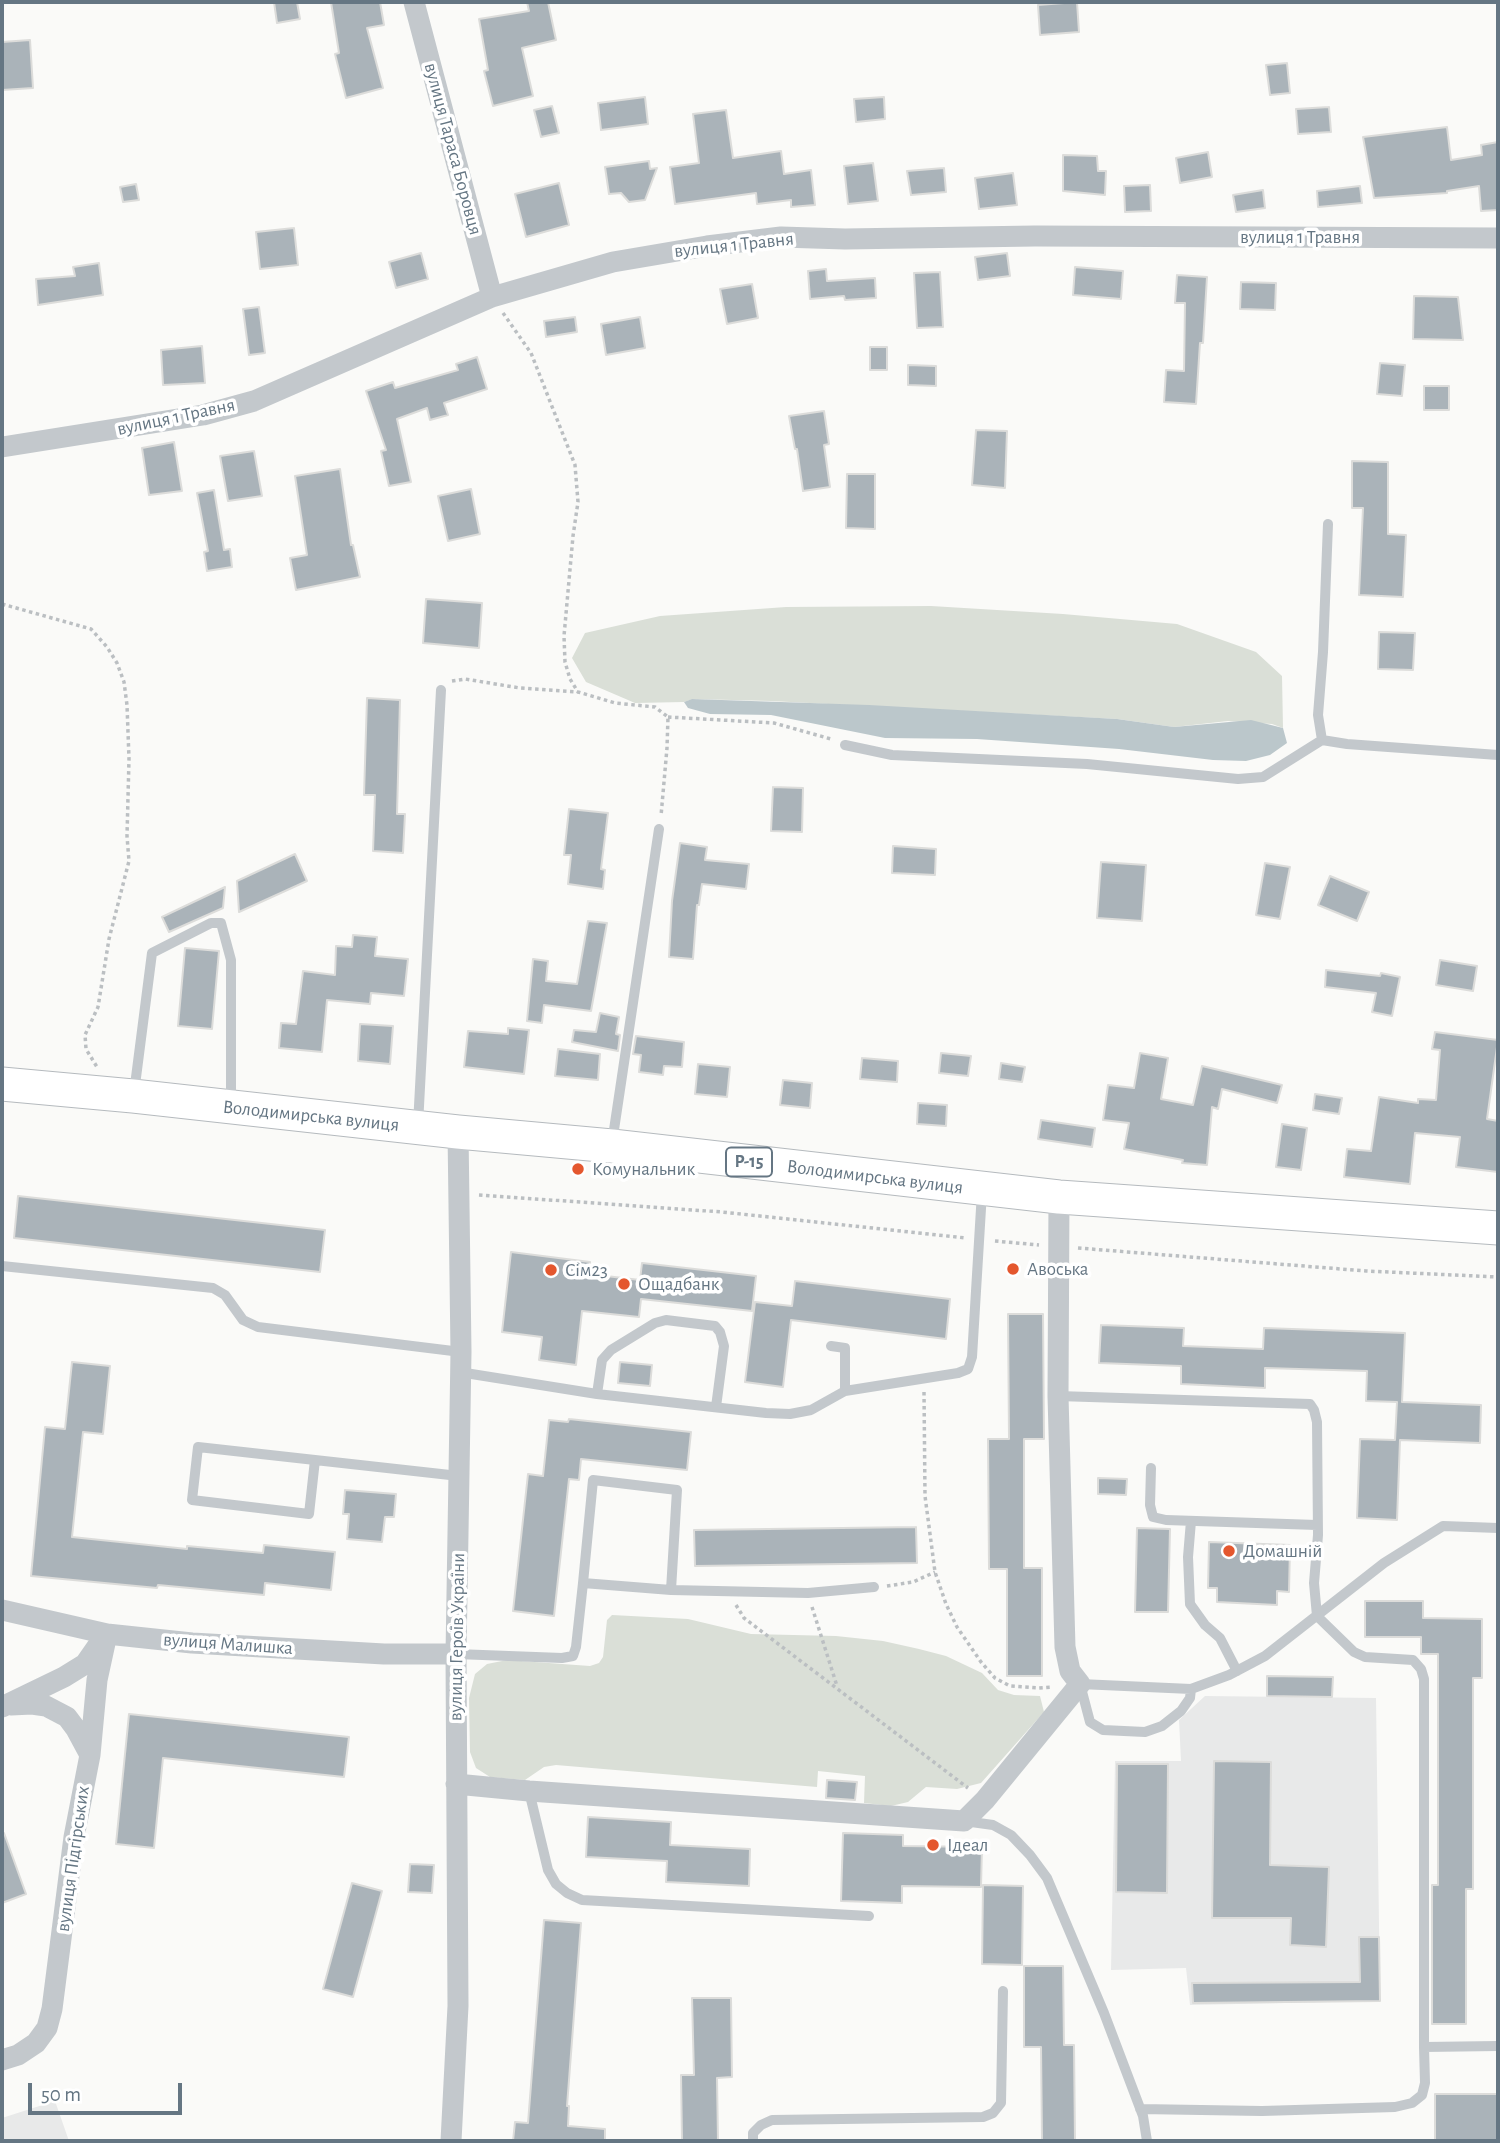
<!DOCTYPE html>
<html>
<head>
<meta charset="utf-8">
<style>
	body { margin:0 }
	#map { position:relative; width:1500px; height:2143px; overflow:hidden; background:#fafaf8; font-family:"Alegreya Sans",sans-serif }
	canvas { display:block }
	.frame { position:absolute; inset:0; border:4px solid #657683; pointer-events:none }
	.scale { position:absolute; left:28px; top:2083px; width:154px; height:32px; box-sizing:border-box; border:4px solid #657683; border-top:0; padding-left:9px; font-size:21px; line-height:24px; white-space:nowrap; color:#657683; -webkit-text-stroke:5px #fff; paint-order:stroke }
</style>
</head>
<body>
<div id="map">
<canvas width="1500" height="2143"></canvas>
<div class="frame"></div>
<div class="scale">50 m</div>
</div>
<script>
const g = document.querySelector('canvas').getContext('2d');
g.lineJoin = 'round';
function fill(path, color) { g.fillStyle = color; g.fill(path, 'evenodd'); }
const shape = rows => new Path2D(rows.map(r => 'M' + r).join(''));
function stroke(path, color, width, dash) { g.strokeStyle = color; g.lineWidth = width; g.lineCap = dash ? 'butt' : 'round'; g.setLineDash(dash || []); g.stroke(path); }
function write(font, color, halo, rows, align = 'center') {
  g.font = font + ' "Alegreya Sans",sans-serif'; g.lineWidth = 7; g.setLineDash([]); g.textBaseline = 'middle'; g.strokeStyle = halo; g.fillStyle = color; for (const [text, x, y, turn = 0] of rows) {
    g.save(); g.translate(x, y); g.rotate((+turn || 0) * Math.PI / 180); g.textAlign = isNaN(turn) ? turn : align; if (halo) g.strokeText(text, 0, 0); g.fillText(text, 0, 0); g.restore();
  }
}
const built = shape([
	[1205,1696,1376,1698,1380,2001,1190,2005,1186,1968,1111,1970,1115,1761,1181,1761,1179,1720],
	[55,2101,69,2141,2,2141,2,2118]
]);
const green = shape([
	[931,606,1063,614,1177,624,1256,652,1282,676,1283,728,1272,724,1228,721,1174,727,1117,719,771,701,693,699,684,702,635,703,586,682,572,658,585,633,660,616,786,607],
	[612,1615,688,1619,751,1634,836,1636,883,1641,919,1649,946,1656,982,1673,998,1690,1014,1695,1040,1696,1044,1712,981,1783,957,1789,926,1787,908,1802,891,1806,864,1803,865,1776,818,1771,817,1787,556,1765,544,1767,525,1780,490,1777,476,1768,470,1752,469,1698,475,1674,487,1664,507,1660,590,1666,599,1663,603,1657,607,1620]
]);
const water = shape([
	[692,699,869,705,1117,719,1174,727,1251,720,1283,728,1287,743,1270,755,1246,761,1213,760,1119,749,977,739,885,738,771,715,710,714,688,708,684,702]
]);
const building = shape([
	[274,2,297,2,300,19,277,23,274,2],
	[331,2,380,2,384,25,367,28,383,88,346,98,335,54,339,53,331,2],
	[527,2,548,2,556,40,522,48,533,96,493,106,484,71,488,70,479,19,529,11,527,2],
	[1077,2,1079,32,1040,35,1038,5,1077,2],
	[30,40,33,88,2,90,2,42,30,40],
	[1287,63,1290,93,1270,95,1266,65,1287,63],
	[645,97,648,124,601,130,598,103,645,97],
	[884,97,885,119,856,122,854,99,884,97],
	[552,106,559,133,541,137,534,110,552,106],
	[1329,107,1331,132,1298,134,1296,109,1329,107],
	[726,110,733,158,781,151,784,174,811,170,815,205,791,207,791,200,757,204,756,193,675,204,670,167,699,163,693,114,726,110],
	[1447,127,1451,160,1482,155,1481,145,1498,142,1498,210,1481,211,1479,186,1447,191,1447,193,1374,198,1363,137,1447,127],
	[1208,152,1212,177,1180,183,1176,158,1208,152],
	[1063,155,1097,156,1098,171,1106,171,1105,195,1063,191,1063,155],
	[649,161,650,169,657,168,645,200,629,202,621,193,609,194,605,167,649,161],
	[873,163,878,201,848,204,844,166,873,163],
	[944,168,946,192,911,195,907,171,944,168],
	[1013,173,1017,205,979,209,975,178,1013,173],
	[559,183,569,225,526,237,515,194,559,183],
	[136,184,139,200,123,202,120,187,136,184],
	[1150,185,1151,211,1125,212,1124,186,1150,185],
	[1360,186,1362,203,1318,207,1317,191,1360,186],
	[1263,190,1265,208,1236,212,1233,195,1263,190],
	[294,228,298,265,260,269,256,232,294,228],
	[421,253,428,279,396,288,389,262,421,253],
	[1007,253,1010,276,978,280,975,257,1007,253],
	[99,263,103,295,38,305,36,279,75,276,73,267,99,263],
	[1075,267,1123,271,1121,299,1073,295,1075,267],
	[826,269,827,281,875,278,876,298,845,300,844,296,810,299,808,271,826,269],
	[940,272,943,327,917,328,914,273,940,272],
	[1177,275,1207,277,1203,343,1200,343,1196,404,1164,402,1166,370,1184,371,1185,303,1175,303,1177,275],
	[1241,282,1276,283,1275,310,1240,309,1241,282],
	[752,284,758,318,727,324,720,289,752,284],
	[1414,296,1458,297,1463,340,1413,339,1414,296],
	[259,307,265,353,249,355,243,309,259,307],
	[575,317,577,332,546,337,544,321,575,317],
	[640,317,645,348,606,355,601,324,640,317],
	[202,346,205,383,163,385,161,350,202,346],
	[870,347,887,347,887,370,870,370,870,347],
	[477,357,487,389,444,403,448,415,430,420,427,408,397,419,411,482,389,486,381,451,386,450,366,391,393,382,395,388,458,370,456,364,477,357],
	[1380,363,1405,365,1402,396,1377,394,1380,363],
	[908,365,936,366,936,386,908,385,908,365],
	[1424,386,1449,386,1449,410,1424,410,1424,386],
	[824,411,829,444,824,445,830,487,803,491,797,449,795,449,789,416,824,411],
	[976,430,1007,431,1005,488,972,485,976,430],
	[174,442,182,491,149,495,142,448,174,442],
	[254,451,262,496,228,501,220,456,254,451],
	[1352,461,1388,462,1388,534,1406,535,1403,597,1359,595,1363,508,1352,508,1352,461],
	[340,469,351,545,353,545,360,577,296,590,290,558,307,555,295,476,340,469],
	[847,474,875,474,875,529,846,528,847,474],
	[471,489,480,534,448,541,438,496,471,489],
	[214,490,224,550,230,549,232,567,207,571,204,552,208,551,197,493,214,490],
	[426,599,482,603,479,648,423,643,426,599],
	[1379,632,1415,633,1413,670,1378,669,1379,632],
	[367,698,400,700,397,814,405,814,403,853,373,851,375,795,364,795,367,698],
	[773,787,803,788,802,832,771,831,773,787],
	[569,809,608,813,601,869,605,870,603,889,568,884,571,855,564,855,569,809],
	[680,843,707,847,705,860,749,864,746,889,702,884,699,905,697,905,693,959,669,957,672,901,680,843],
	[893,846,936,849,935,875,892,873,893,846],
	[295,854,307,881,239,912,237,881,295,854],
	[1101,862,1146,865,1142,921,1097,918,1101,862],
	[1265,863,1290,867,1280,919,1256,915,1265,863],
	[1330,876,1369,892,1357,921,1318,905,1330,876],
	[225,887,223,908,169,932,162,917,225,887],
	[588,921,607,923,591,1011,544,1005,542,1023,527,1021,533,959,548,961,546,981,577,984,588,921],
	[353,935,377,937,375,956,408,959,404,996,371,993,370,1004,327,1000,322,1052,279,1048,281,1023,296,1024,303,971,335,975,336,946,352,947,353,935],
	[185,948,219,951,212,1029,178,1026,185,948],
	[1440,960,1477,966,1473,991,1436,985,1440,960],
	[1326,970,1380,976,1381,973,1400,977,1392,1016,1372,1012,1376,993,1325,987,1326,970],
	[600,1013,619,1017,616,1034,620,1035,618,1051,572,1042,574,1030,596,1032,600,1013],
	[360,1024,393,1026,390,1064,358,1061,360,1024],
	[508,1028,529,1030,524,1074,464,1067,468,1031,508,1034,508,1028],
	[1435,1032,1498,1040,1487,1119,1498,1121,1498,1172,1456,1167,1460,1137,1415,1133,1410,1184,1344,1177,1347,1149,1371,1151,1379,1097,1418,1103,1418,1099,1436,1100,1440,1050,1432,1049,1435,1032],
	[636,1036,684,1042,682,1067,664,1066,663,1075,639,1072,641,1055,633,1054,636,1036],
	[558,1049,600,1054,598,1080,555,1076,558,1049],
	[941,1053,971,1056,968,1076,939,1073,941,1053],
	[1140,1053,1168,1058,1161,1099,1193,1105,1202,1066,1282,1085,1277,1103,1222,1089,1218,1109,1212,1107,1207,1165,1182,1163,1183,1160,1124,1149,1129,1123,1103,1120,1108,1085,1134,1088,1140,1053],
	[862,1058,898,1061,897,1082,860,1079,862,1058],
	[1001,1063,1025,1067,1022,1082,999,1079,1001,1063],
	[698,1064,730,1067,727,1097,695,1094,698,1064],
	[783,1080,812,1083,810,1108,780,1105,783,1080],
	[1315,1094,1342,1098,1339,1114,1313,1110,1315,1094],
	[918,1103,947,1105,946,1126,917,1124,918,1103],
	[1041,1120,1095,1128,1092,1147,1038,1139,1041,1120],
	[1282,1124,1307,1128,1301,1170,1276,1167,1282,1124],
	[18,1196,325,1230,320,1272,14,1238,18,1196],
	[511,1252,590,1262,589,1274,640,1280,642,1263,756,1276,752,1311,641,1299,639,1317,582,1311,576,1365,539,1360,542,1337,502,1332,511,1252],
	[795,1281,950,1299,946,1339,791,1320,783,1387,745,1382,755,1302,792,1306,795,1281],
	[1008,1314,1043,1314,1044,1439,1024,1439,1024,1568,1042,1568,1042,1676,1007,1676,1007,1569,989,1569,988,1439,1009,1439,1008,1314],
	[1101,1325,1184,1328,1183,1346,1263,1349,1264,1328,1405,1333,1402,1402,1481,1405,1480,1443,1400,1440,1397,1520,1357,1518,1360,1439,1395,1440,1397,1402,1366,1401,1367,1371,1265,1368,1265,1388,1181,1384,1181,1366,1099,1363,1101,1325],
	[72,1362,110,1366,103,1434,83,1432,72,1537,187,1549,187,1546,263,1553,264,1545,335,1552,331,1590,265,1583,264,1595,158,1585,157,1588,31,1576,45,1427,65,1429,72,1362],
	[620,1362,652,1365,650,1386,618,1383,620,1362],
	[569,1419,691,1432,687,1470,581,1459,579,1480,569,1479,554,1616,513,1611,528,1474,543,1476,549,1420,568,1422,569,1419],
	[1098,1478,1127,1479,1126,1495,1098,1494,1098,1478],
	[345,1490,396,1494,394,1517,385,1517,382,1542,347,1539,349,1514,343,1514,345,1490],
	[916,1527,917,1563,695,1566,694,1530,916,1527],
	[1137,1528,1170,1529,1168,1612,1135,1612,1137,1528],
	[1209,1542,1290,1545,1289,1592,1277,1591,1277,1605,1217,1602,1217,1588,1208,1588,1209,1542],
	[1365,1601,1423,1601,1423,1618,1482,1619,1482,1678,1473,1678,1473,1889,1466,1889,1466,2024,1432,2024,1432,1885,1438,1885,1438,1654,1421,1654,1421,1637,1365,1637,1365,1601],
	[1267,1676,1333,1677,1332,1697,1267,1696,1267,1676],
	[129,1714,349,1737,344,1777,163,1758,154,1848,116,1844,129,1714],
	[1214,1761,1271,1762,1270,1865,1329,1867,1326,1947,1290,1945,1291,1918,1212,1918,1214,1761],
	[1117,1764,1168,1764,1167,1893,1116,1892,1117,1764],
	[827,1780,857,1782,855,1800,826,1798,827,1780],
	[588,1817,671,1822,670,1845,750,1849,749,1886,666,1882,667,1861,586,1857,588,1817],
	[2,1833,4,1833,26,1894,2,1903,2,1833],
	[843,1833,903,1835,903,1846,982,1847,981,1887,902,1886,902,1903,841,1901,843,1833],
	[410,1864,434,1865,432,1893,408,1892,410,1864],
	[352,1883,382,1891,353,1997,323,1989,352,1883],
	[983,1885,1023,1886,1022,1965,982,1964,983,1885],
	[544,1920,581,1923,567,2106,569,2106,568,2126,605,2129,605,2141,513,2141,515,2122,528,2123,544,1920],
	[1359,1937,1379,1937,1380,2001,1193,2003,1192,1983,1360,1982,1359,1937],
	[1024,1966,1063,1966,1064,2045,1074,2045,1075,2141,1042,2141,1041,2047,1024,2047,1024,1966],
	[692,1998,731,1998,732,2077,717,2078,718,2141,682,2141,681,2075,694,2075,692,1998],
	[1435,2094,1498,2094,1498,2141,1435,2141,1435,2094]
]);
const path = shape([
	[503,313,531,353,575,465,578,502,573,536,564,636,565,662,570,679,578,692,615,703,655,707,668,717,667,748,661,816],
	[2,604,91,629,107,647,117,663,124,682,127,705,129,759,127,836,129,861,109,939,98,1007,85,1035,86,1049,97,1067],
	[452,681,465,679,520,688,578,692],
	[668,717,774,723,831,739],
	[479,1195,722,1212,966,1238],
	[995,1241,1039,1245],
	[1078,1248,1366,1271,1498,1277],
	[924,1392,925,1496,935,1572,946,1604,957,1627,981,1662,995,1678,1010,1686,1039,1688,1052,1687],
	[887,1586,913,1582,935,1572],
	[736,1605,744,1618,968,1788],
	[812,1607,837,1686]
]);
const service = shape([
	[1328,524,1323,652,1318,715,1322,740,1347,744,1498,755],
	[845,745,892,755,1087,764,1238,779,1263,777,1322,740],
	[134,1093,152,953,211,923,221,923,231,960,231,1104],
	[418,1125,441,690],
	[612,1143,659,829],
	[2,1266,213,1288,225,1295,243,1320,258,1327,461,1352],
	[831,1346,845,1348,845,1391],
	[459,1372,597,1394,766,1413,790,1414,811,1410,845,1391,958,1373,968,1369,972,1357,982,1192],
	[597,1394,602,1360,611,1350,655,1323,666,1320,715,1326,720,1332,724,1346,716,1407],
	[1058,1396,1310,1404,1314,1410,1317,1422,1318,1535,1314,1583,1317,1616,1354,1652,1365,1657,1413,1660,1421,1669,1424,1679,1424,2047,1498,2046],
	[315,1460,309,1514,192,1500,198,1447,459,1476],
	[1151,1468,1150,1505,1153,1517,1166,1520,1317,1525],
	[1191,1521,1188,1557,1190,1604,1205,1625,1220,1638,1237,1671],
	[583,1583,593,1480,677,1490,671,1590],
	[456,1654,562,1658,573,1656,576,1647,583,1583,671,1590,808,1593,874,1587],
	[1191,1689,1190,1698,1181,1711,1162,1726,1145,1732,1103,1730,1090,1722,1080,1684,1191,1689,1229,1675,1265,1656,1384,1563,1443,1526,1498,1528],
	[529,1791,548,1870,556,1884,567,1893,582,1900,869,1916],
	[964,1821,993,1825,1011,1835,1030,1855,1047,1878,1104,2013,1143,2116,1147,2141],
	[1140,2109,1262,2111,1395,2107,1412,2103,1422,2095,1425,2083,1424,2047],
	[753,2141,753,2133,761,2125,772,2120,983,2117,993,2113,1001,2103,1003,1991]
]);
const minor = shape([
	[414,2,492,297],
	[2,447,203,415,254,401,492,297,613,262,707,246,781,237,845,239,1035,236,1498,238],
	[2,1610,107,1634,192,1643,384,1654,456,1654],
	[11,1705,32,1704,46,1706,67,1717,76,1729,90,1755],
	[2,1707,64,1677,85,1664,101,1641],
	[456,1784,529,1791,964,1821,985,1800,1080,1684,1070,1671,1065,1647,1058,1396,1059,1197],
	[2,2060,18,2055,36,2043,47,2028,52,2009,74,1837,90,1755,97,1680,107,1634],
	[451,2141,458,2006,456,1654,461,1352,458,1132]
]);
const primary = shape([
	[2,1084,133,1096,458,1132,612,1146,1059,1197,1498,1228]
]);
const markers = [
	[578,1169,7,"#e4572e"],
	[1013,1269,7,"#e4572e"],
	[551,1270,7,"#e4572e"],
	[624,1284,7,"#e4572e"],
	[1229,1551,7,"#e4572e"],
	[933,1845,7,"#e4572e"]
];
const shields = [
	[749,1162,46]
];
const shieldNames = [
	["Р-15",749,1162]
];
const streetNames = [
	["вулиця Тараса Боровця",453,149,75],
	["вулиця 1 Травня",1300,237],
	["вулиця 1 Травня",734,245,-6],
	["вулиця 1 Травня",176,417,-12],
	["Володимирська вулиця",311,1116,6],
	["Володимирська вулиця",875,1177,7],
	["вулиця Героїв України",457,1637,-89],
	["вулиця Малишка",228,1644,4],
	["вулиця Підгірських",73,1859,-82]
];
const poiNames = [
	["Комунальник",592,1169],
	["Авоська",1027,1269],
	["Сім23",565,1270],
	["Ощадбанк",638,1284],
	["Домашній",1243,1551],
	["Ідеал",947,1845]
];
fill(built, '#e8e9e9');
fill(green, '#dadfd7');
fill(water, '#bbc7cb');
fill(building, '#aab3b9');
stroke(building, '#dcdcda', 2);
stroke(primary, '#b5babe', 35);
stroke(path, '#bbbfc2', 3.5, [3.5, 3.5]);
stroke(service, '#c3c8cc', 10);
stroke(minor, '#c3c8cc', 21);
stroke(primary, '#fff', 33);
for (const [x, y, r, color] of markers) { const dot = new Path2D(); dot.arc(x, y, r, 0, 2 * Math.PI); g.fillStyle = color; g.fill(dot); stroke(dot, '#fff', 2.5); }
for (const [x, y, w] of shields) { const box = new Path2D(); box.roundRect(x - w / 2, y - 14.5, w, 29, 5); g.fillStyle = '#fff'; g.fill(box); stroke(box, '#657683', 2); }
write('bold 18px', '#657683', null, shieldNames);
write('19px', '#657683', '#fff', streetNames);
write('19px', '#657683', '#fff', poiNames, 'left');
</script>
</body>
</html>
